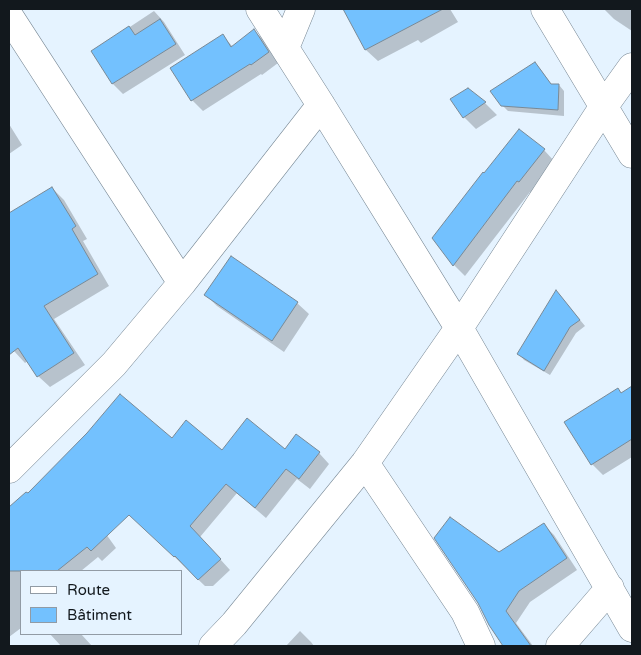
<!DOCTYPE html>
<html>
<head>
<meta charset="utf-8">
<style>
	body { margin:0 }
	#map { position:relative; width:641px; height:655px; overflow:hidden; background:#e5f3ff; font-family:"Varela Round",sans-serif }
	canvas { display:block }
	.frame { position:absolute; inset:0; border:10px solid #12181d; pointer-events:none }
	.legend { position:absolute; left:20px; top:570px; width:162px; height:65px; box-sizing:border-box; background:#e5f3ff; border:1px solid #919ba5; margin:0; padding:6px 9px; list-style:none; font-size:15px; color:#12181d }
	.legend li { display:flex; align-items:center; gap:10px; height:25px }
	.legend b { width:25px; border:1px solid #919ba5 }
</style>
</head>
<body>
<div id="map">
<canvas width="641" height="655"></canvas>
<div class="frame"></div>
<ul class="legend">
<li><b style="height:6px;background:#fff"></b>Route</li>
<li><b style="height:14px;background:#73c1fe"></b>Bâtiment</li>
</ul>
</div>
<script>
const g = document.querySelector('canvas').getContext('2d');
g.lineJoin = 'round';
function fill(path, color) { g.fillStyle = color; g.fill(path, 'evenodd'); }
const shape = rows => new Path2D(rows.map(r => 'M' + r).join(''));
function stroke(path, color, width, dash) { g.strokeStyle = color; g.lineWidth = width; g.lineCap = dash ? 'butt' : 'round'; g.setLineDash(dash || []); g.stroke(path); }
const shadow = shape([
	[347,9,450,9,458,22,421,43,418,40,378,61,366,50,345,10],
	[604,9,632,9,632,31,614,19],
	[154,11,164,22,185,55,123,94,113,84,92,52],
	[254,31,265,41,278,63,262,75,261,74,203,111,192,100,172,68,223,36,233,47],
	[535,64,541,70,552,85,559,85,564,91,564,116,508,111,502,105],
	[468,89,485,103,497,115,476,129,464,117],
	[9,124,22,145,9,154],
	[544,150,555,162,531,193,530,192,465,276,454,265,434,238],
	[52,188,64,200,87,239,83,241,109,286,54,319,85,365,50,387,38,376,28,361,25,363,14,351,9,344,9,214],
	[206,295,297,303,309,314,284,352,217,306],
	[562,298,585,326,576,333,550,375,524,360,519,354],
	[632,387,632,457,603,475,592,464,622,394],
	[172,439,222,452,285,450,319,453,329,464,310,489,297,479,266,518,237,493,200,537,230,570,213,586,205,586,78,465],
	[66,478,116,548,102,561,98,557,81,571,21,571,21,628,9,637,9,551,24,539,9,519,9,509,26,493,28,495],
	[543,524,554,535,577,570,530,602,516,623,533,646,505,646,490,625,499,554],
	[300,631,311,642,314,646,286,646],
	[50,634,81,634,92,646,61,646]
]);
const building = shape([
	[343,9,443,9,365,50,343,9],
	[160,19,176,44,112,84,91,51,129,26,135,35,160,19],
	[254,29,269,52,251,65,250,64,191,101,170,68,223,34,231,47,254,29],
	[535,62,551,84,559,84,558,110,501,106,490,91,535,62],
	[468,88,486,102,463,118,450,99,468,88],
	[519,129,545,149,519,182,517,181,453,266,432,238,483,172,484,173,519,129],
	[52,187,76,226,72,229,98,274,44,306,74,353,37,377,18,348,9,355,9,213,52,187],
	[231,256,298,302,272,341,204,295,231,256],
	[556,290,580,320,570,327,544,371,517,354,556,290],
	[632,386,632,439,591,465,564,422,618,388,621,393,632,386],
	[120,394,172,438,186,420,222,450,247,418,285,449,296,434,320,452,299,479,286,469,255,508,226,484,190,526,221,559,198,580,175,556,174,557,129,515,91,551,87,547,57,571,9,571,9,507,26,492,28,493,87,433,120,394],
	[450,517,499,552,544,523,567,558,519,591,506,611,531,646,503,646,489,625,478,603,434,538,450,517]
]);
const street = shape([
	[260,9,321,105,459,328,632,628],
	[545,9,632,154],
	[9,16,182,283],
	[285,48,301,9],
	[365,463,465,612,481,646],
	[9,469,114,364,182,283,321,105],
	[213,646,234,624,365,463,459,328,604,106,632,67],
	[560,646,610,588]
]);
fill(shadow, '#0003');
fill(building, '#73c1fe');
stroke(building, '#798996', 1);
stroke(street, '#788895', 29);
stroke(street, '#fff', 28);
</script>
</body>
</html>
